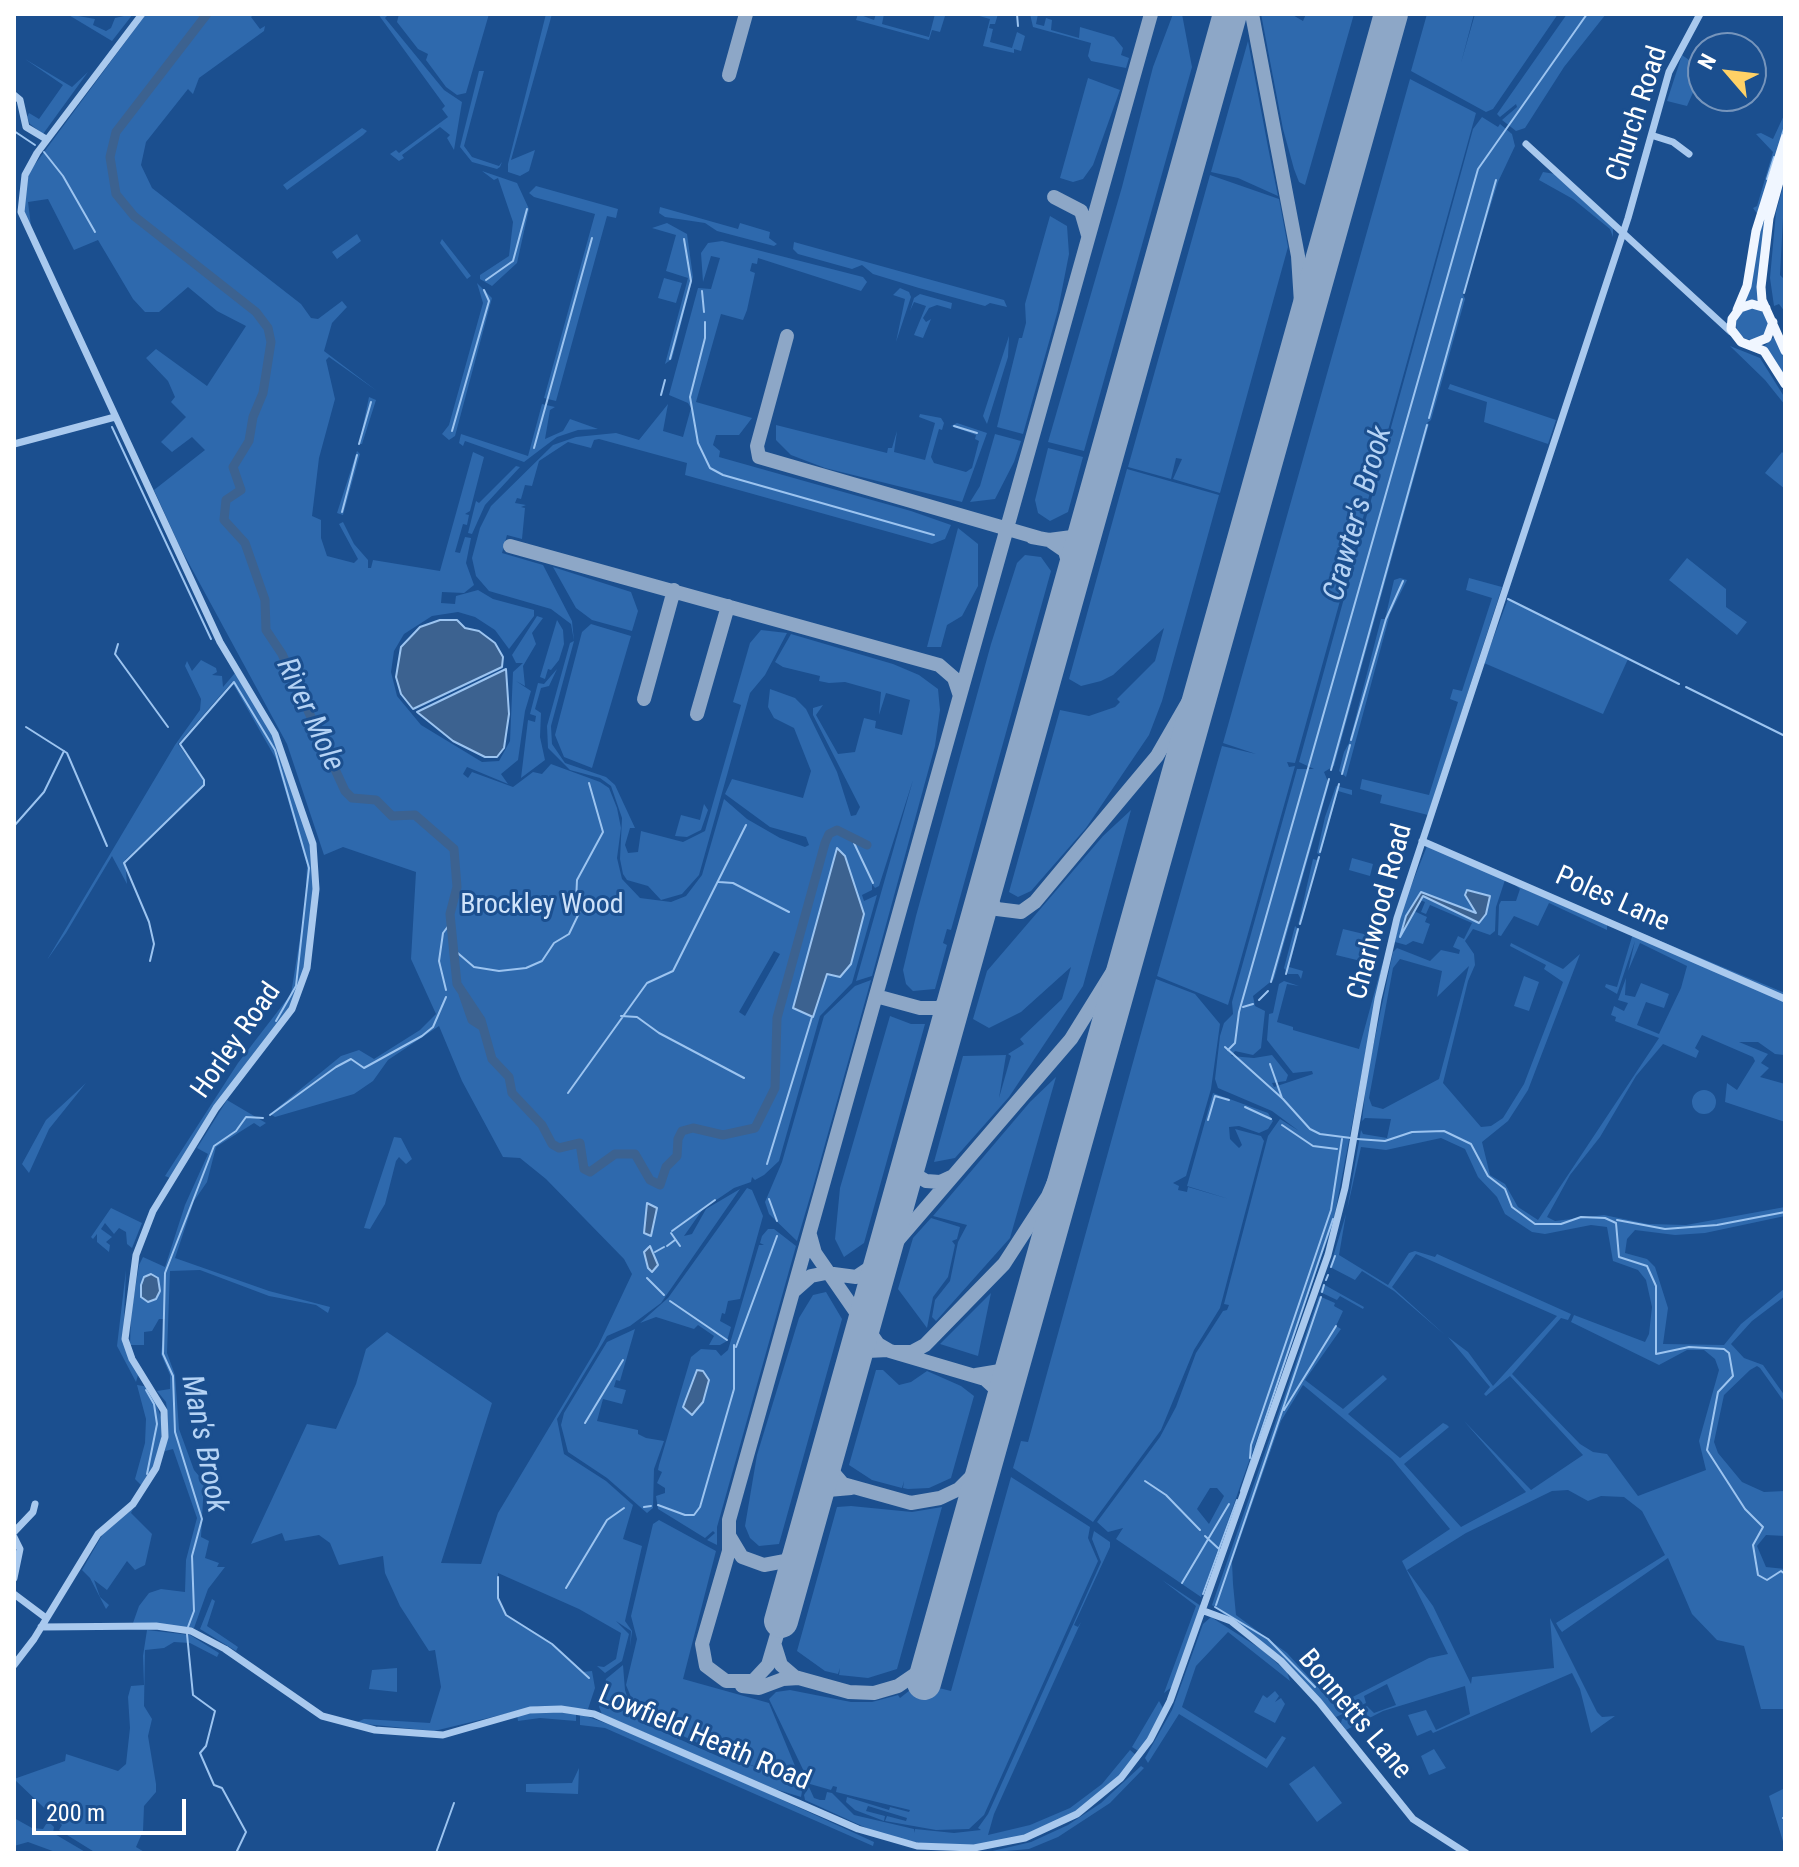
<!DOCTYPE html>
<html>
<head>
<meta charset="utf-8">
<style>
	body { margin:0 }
	#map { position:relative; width:1799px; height:1867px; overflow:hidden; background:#1b4f8f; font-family:"Roboto Condensed",sans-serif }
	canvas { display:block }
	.frame { position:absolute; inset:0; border:16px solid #fff; pointer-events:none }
	.north { position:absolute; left:1687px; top:32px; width:80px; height:80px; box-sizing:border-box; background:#1b4f8f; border:2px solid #7695bc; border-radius:50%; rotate:298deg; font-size:22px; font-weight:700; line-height:32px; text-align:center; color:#fff }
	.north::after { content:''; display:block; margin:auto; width:28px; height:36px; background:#ffd166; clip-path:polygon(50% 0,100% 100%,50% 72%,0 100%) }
	.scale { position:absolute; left:32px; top:1799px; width:154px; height:36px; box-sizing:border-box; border:4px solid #fff; border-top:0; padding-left:10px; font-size:24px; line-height:28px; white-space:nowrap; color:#fff; -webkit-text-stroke:6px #1b4f8f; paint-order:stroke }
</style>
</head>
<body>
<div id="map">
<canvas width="1799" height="1867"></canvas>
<div class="frame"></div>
<div class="north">N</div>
<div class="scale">200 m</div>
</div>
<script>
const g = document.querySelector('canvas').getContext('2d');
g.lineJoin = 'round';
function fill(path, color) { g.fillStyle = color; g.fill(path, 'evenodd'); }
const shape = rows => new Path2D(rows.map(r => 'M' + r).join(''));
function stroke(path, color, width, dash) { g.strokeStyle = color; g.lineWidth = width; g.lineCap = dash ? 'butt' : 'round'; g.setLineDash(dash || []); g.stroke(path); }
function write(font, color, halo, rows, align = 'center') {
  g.font = font + ' "Roboto Condensed",sans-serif'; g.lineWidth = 6; g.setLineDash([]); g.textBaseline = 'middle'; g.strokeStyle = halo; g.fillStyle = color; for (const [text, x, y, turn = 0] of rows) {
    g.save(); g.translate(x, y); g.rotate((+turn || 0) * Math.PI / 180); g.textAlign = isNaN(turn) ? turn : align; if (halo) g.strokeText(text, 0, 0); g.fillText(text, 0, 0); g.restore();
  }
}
const green = shape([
	[67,14,95,19,93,25,106,31,111,28,115,18,133,14,112,41],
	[146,14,254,14,251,17,260,29,265,26,264,31,199,78,193,94,188,89,146,142,141,165,152,188,301,304,311,318,318,319,342,301,347,307,332,323,324,351,377,391,329,357,326,360,335,399,319,458,312,516,321,520,321,538,327,556,354,563,358,559,339,524,343,522,354,544,368,560,368,568,371,568,373,560,440,571,473,452,484,457,470,511,465,514,469,515,467,525,463,524,455,552,460,553,465,537,471,538,466,563,474,585,464,593,442,592,441,603,455,604,456,596,478,590,493,599,534,610,534,616,509,649,495,630,475,617,458,612,432,616,404,634,394,651,391,672,397,696,421,725,482,762,499,761,510,741,513,672,523,663,516,663,512,655,537,616,543,618,532,633,536,644,523,666,525,686,516,681,531,691,525,711,518,760,501,774,508,784,467,767,463,774,468,778,472,772,513,787,533,772,542,774,551,764,600,782,609,788,617,808,621,828,617,858,622,879,640,898,671,902,686,896,702,875,724,799,747,819,780,838,805,847,809,845,806,837,770,827,725,794,732,779,803,798,811,771,794,728,774,718,768,707,770,689,795,698,806,709,837,772,851,816,856,815,860,807,813,715,813,708,823,705,816,715,838,754,855,752,864,718,876,721,875,728,902,735,910,700,886,693,879,715,881,692,845,682,829,683,819,681,820,676,783,667,775,662,791,634,893,664,919,675,938,689,940,710,935,746,872,976,856,981,913,780,879,886,875,888,872,884,872,890,862,895,864,901,877,895,852,983,820,1016,779,1161,764,1175,755,1180,752,1177,751,1182,734,1188,703,1209,684,1236,692,1234,706,1209,740,1189,661,1303,630,1326,607,1336,557,1419,564,1454,606,1481,633,1505,623,1539,642,1546,625,1621,632,1631,630,1647,631,1631,616,1621,629,1634,622,1661,605,1673,597,1666,604,1667,616,1659,621,1633,579,1609,498,1573,498,1598,506,1615,543,1637,582,1672,592,1671,595,1688,588,1709,538,1706,434,1731,355,1723,364,1719,430,1723,441,1687,435,1650,429,1651,400,1606,385,1573,383,1556,339,1565,330,1543,319,1535,285,1541,282,1533,251,1544,307,1424,336,1429,356,1384,366,1349,387,1332,492,1403,441,1563,481,1564,498,1513,598,1346,632,1274,624,1259,546,1179,520,1158,503,1157,462,1081,439,1026,388,1060,373,1081,354,1094,275,1117,270,1114,341,1056,359,1050,374,1059,420,1030,436,1014,411,959,416,872,343,847,324,855,287,744,180,547,154,490,205,450,192,437,172,452,161,442,186,417,171,402,175,397,168,381,146,358,156,349,207,386,246,326,217,311,188,287,159,312,145,312,133,299,98,240,74,250,48,199,28,202,31,226,24,213,24,191,30,171],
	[774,951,780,954,745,1016,739,1012],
	[378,14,389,14,385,18,444,90,462,102,454,150,447,138,450,135,440,127,402,155,404,158,399,161,390,154,396,150,399,153,448,117,442,109,445,106],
	[399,14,489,14,466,93,457,95,446,87,426,60,428,54,418,49,397,22],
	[546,14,552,14,511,160,535,150,529,171,520,176,508,172,508,164],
	[858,14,874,20,876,14,884,14,882,24,929,37,935,14,945,16,940,32,932,30,929,40,856,20],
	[972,14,998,14,995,24,990,24,989,28,993,29,990,42,1012,48,1017,32,1025,36,1021,51,1014,49,1014,53,983,46,990,19],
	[1030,14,1038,14,1036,24,1044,26,1046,18,1052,20,1051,30,1079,38,1080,27,1114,37,1123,48,1121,55,1129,58,1126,68,1091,61,1088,56,1091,43,1033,27],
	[1173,14,1182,14,1192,67,1084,451,1048,442,1122,187,1153,67],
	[1261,14,1291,14,1303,21,1306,14,1354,14,1305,185,1299,182,1294,169,1283,129],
	[1427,14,1474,14,1461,63,1475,14,1558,14,1493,109,1486,112,1411,71],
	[1567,14,1606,14,1564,67,1525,128,1516,131,1502,120,1517,107,1516,104,1500,117,1497,114],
	[1248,41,1268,147,1278,196,1238,178,1211,172],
	[1682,55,1703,70,1687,106,1667,101],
	[25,59,72,87,88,72,43,134,30,124,27,117,29,113,39,119,63,85],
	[479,71,484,71,464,146,472,157,499,166,502,162,500,167,497,169,472,162,460,147],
	[1088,78,1120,90,1093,165,1083,179,1073,182,1060,178],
	[1410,79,1476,113,1374,481,1358,480,1356,486,1359,488,1361,484,1371,489,1295,763,1287,762,1289,767,1295,766,1228,1005,1157,976,1222,746,1256,754,1223,743],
	[1785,113,1785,130,1758,215,1753,208,1757,206,1773,152,1756,134,1761,133,1773,139],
	[1482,117,1498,127,1500,124,1512,134,1515,146,1498,182,1463,294,1465,299,1431,420,1427,423,1429,424,1334,766,1324,772,1329,784,1274,979,1253,996,1255,1006,1265,1011,1261,1048,1253,1055,1235,1051,1231,1056,1254,1058,1272,1055,1288,1075,1286,1081,1272,1083,1274,1087,1313,1074,1312,1071,1293,1073,1267,1040,1269,1014,1273,1013,1279,984,1284,981,1299,986,1287,984,1277,1022,1293,1027,1293,1030,1359,1049,1383,961,1333,1224,1201,1597,1116,1539,1123,1528,1108,1532,1097,1522,1160,1437,1176,1407,1196,1353,1223,1311,1227,1310,1229,1305,1224,1304,1268,1136,1280,1119,1299,1131,1272,1111,1218,1088,1215,1079,1220,1036,1224,1023,1233,1014,1232,1002,1297,769,1314,769,1299,762,1473,129],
	[1210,1488,1217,1488,1224,1496,1209,1524,1197,1509],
	[362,128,367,131,363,135,287,190,283,185],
	[482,171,517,183,529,209,517,263,492,286,480,279,480,275,509,256,513,222,498,178,494,180],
	[1543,172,1555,174,1613,228,1613,237,1610,229,1573,199,1539,180],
	[1210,175,1279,199,1288,247,1220,493,1173,479,1182,459,1176,458,1171,479,1128,467],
	[1785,180,1780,275,1785,280,1785,312,1779,304,1774,306,1770,278,1776,212],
	[536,186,618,209,616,218,607,216,556,401,544,398,595,214,534,197,529,193],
	[1768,204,1758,300,1746,301,1760,232],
	[660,207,738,229,740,223,770,232,769,238,777,244,774,246,717,231,705,223,665,217,659,213],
	[1050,216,1067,226,1069,254,1058,310,1023,434,997,427,1019,338,1022,338,1026,323,1025,304],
	[667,223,687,234,693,277,672,359,665,364,688,278,666,271,676,235,652,228],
	[357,234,361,241,337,259,332,252],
	[442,239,471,276,467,279,440,243],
	[722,241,863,277,867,282,861,291,758,258,757,264,752,263,750,271,755,273,747,310,743,320,721,314,696,402,752,418,739,435,716,435,713,445,720,451,719,457,911,511,951,525,945,539,932,544,685,475,687,463,599,439,594,440,591,448,568,442,539,461,532,486,525,485,521,499,517,498,515,503,526,505,521,507,525,508,522,539,507,535,502,553,543,565,572,621,574,641,551,726,552,744,565,763,606,777,615,785,635,828,630,828,625,845,628,853,638,852,641,831,683,842,705,831,741,705,733,702,750,643,761,630,787,633,765,675,750,693,699,875,682,894,661,900,648,886,627,880,623,874,620,859,622,818,611,786,600,778,570,770,548,748,547,726,570,643,574,641,571,624,551,609,489,591,476,576,472,558,480,528,491,506,553,445,576,437,616,433,639,440,668,404,663,431,683,437,691,408,688,403,669,395,698,288,711,289,720,258,711,256,703,282,701,253,708,243],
	[794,242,1004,300,1007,307,990,303,985,306,919,288,873,274,862,265,852,269,798,254,793,249],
	[664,278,682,283,676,303,658,298],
	[477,283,492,298,455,436,449,440,442,434,449,425,483,303],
	[900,288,909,292,911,297,896,342,905,299,893,295],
	[920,294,952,303,951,309,937,305,929,308,923,318,926,322,931,319,923,338,914,335,926,306,914,302,910,311,914,298],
	'1736 324a16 16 0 1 1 32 0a16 16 0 1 1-32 0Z',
	[1009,336,1008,357,987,424,983,416],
	[1775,336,1785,358,1785,379,1763,347],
	[1730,346,1760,358,1785,398,1785,405,1765,380],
	[1450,384,1556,420,1548,444,1484,422,1487,402,1448,389],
	[369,397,376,400,362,444,359,444],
	[542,404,555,407,550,410,545,439,563,431,570,419,598,429,578,430,557,437,524,462,465,441,463,446,459,443,461,434,528,456],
	[920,414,941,418,944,423,942,430,939,429,931,457,934,463,966,472,972,468,979,441,975,439,976,435,951,426,957,423,987,433,962,502,825,468,791,455,776,440,776,425,887,453,888,448,892,448,897,431,894,452,925,460,935,423,919,417],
	[995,434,1021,441,1014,462,995,499,970,502,980,486],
	[1048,448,1083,457,1068,512,1050,521,1038,513,1035,500],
	[357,451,360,454,343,515,337,513],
	[1782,452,1785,455,1785,489,1765,473],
	[516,466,520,467,485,505,472,534,468,533,476,501,479,503],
	[1127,469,1219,495,1162,701,1149,735,1086,828,1031,891,1018,897,1009,892,1060,710,1089,716,1115,707,1120,702,1117,699,1155,661,1164,628,1113,675,1101,681,1081,686,1069,679],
	[958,528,978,544,978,586,962,616,947,625,941,647,927,647],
	[1025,555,1041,557,1051,571,951,930,947,929,943,943,947,945,935,989,913,991,906,984,903,970,916,916,991,644,1017,563],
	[1687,558,1726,589,1726,607,1747,622,1737,635,1669,580],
	[553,567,631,592,638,611,632,631,592,620,576,608],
	[1400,578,1407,580,1390,614,1346,777,1339,771,1344,752,1349,743,1381,619,1385,619,1394,580],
	[1469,578,1502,587,1428,815,1380,803,1382,795,1360,789,1362,779,1429,795,1458,702,1450,699,1453,689,1462,691,1492,598,1466,590],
	[1508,599,1628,659,1603,714,1484,663],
	[557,620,563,630,564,644,559,660,551,670,548,669,545,679,540,677],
	[591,624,631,636,592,768,564,757,555,735,582,632],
	[201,660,216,668,217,672,212,675,222,676,223,687,235,673,273,736,310,838,315,876,308,957,292,1005,170,1178,165,1176,238,1063,291,994,305,907,307,865,276,759,232,682,178,744,204,780,204,785,125,860,127,884,112,856,66,933,47,960,175,745,200,710,201,699,185,666,187,661,192,671],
	[557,669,549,686,541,688,535,709,541,713,540,737,545,760,521,778,528,720,535,722,536,716,530,714,538,683,544,684],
	[1336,786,1352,790,1352,795,1338,791,1320,855,1317,853,1325,817],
	[704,804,708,810,701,830,687,837,675,836,681,815,700,820],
	[1131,810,1083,986,1009,1097,955,1158,934,1162,963,1056,1006,1055,999,1098,1011,1056,1008,1054,1024,1044,1020,1039,1062,999,1071,967,1021,1012,989,1028,973,1019,987,971,1103,836],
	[1427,846,1505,880,1496,907,1495,931,1490,935,1473,929,1465,941,1474,954,1475,965,1468,981,1443,1083,1481,1127,1491,1126,1503,1118,1524,1084,1563,982,1544,969,1546,965,1510,946,1511,943,1563,969,1580,954,1528,1090,1508,1121,1482,1142,1490,1175,1505,1184,1518,1207,1538,1220,1659,1038,1615,1021,1616,1017,1611,1015,1614,1006,1624,1011,1628,1003,1618,1000,1626,978,1625,995,1635,997,1641,983,1669,994,1664,1008,1646,1002,1637,1025,1659,1034,1681,988,1687,966,1640,943,1628,971,1635,941,1617,994,1605,987,1606,984,1617,987,1634,930,1785,993,1785,1062,1784,1055,1775,1054,1758,1042,1739,1042,1768,1054,1761,1063,1769,1068,1760,1077,1785,1084,1785,1122,1725,1102,1727,1083,1737,1090,1755,1061,1753,1057,1702,1035,1695,1048,1699,1051,1696,1058,1663,1044,1636,1076,1600,1137,1570,1175,1547,1217,1555,1221,1604,1215,1648,1224,1686,1225,1785,1207,1785,1216,1705,1233,1675,1235,1635,1230,1627,1239,1625,1253,1647,1259,1655,1267,1668,1308,1663,1344,1724,1345,1741,1324,1785,1288,1785,1296,1752,1321,1731,1344,1744,1358,1763,1365,1785,1396,1785,1403,1760,1368,1757,1366,1750,1370,1724,1395,1714,1442,1718,1453,1742,1482,1764,1492,1785,1491,1785,1536,1766,1535,1757,1546,1766,1567,1785,1569,1785,1709,1761,1709,1744,1646,1717,1640,1692,1614,1668,1558,1562,1632,1559,1628,1556,1623,1665,1555,1642,1511,1624,1497,1601,1496,1588,1501,1568,1490,1552,1491,1466,1533,1407,1570,1433,1606,1471,1684,1472,1677,1554,1668,1550,1618,1597,1712,1602,1717,1615,1716,1591,1733,1580,1689,1572,1673,1433,1733,1431,1730,1417,1736,1408,1715,1426,1710,1436,1730,1470,1714,1465,1686,1383,1711,1346,1730,1341,1723,1342,1719,1367,1706,1374,1713,1396,1705,1387,1684,1364,1696,1366,1703,1336,1717,1292,1668,1212,1605,1319,1296,1335,1303,1334,1306,1343,1311,1336,1326,1341,1329,1305,1380,1343,1409,1383,1375,1387,1379,1348,1414,1400,1458,1443,1423,1447,1425,1449,1427,1404,1464,1461,1527,1526,1492,1464,1421,1531,1490,1583,1455,1510,1376,1486,1396,1484,1394,1490,1387,1448,1337,1468,1352,1493,1386,1557,1316,1416,1254,1392,1287,1445,1335,1394,1291,1362,1271,1355,1280,1330,1267,1346,1214,1339,1255,1388,1285,1409,1253,1415,1251,1435,1257,1437,1254,1571,1314,1568,1320,1561,1318,1512,1374,1580,1444,1593,1452,1607,1454,1638,1496,1706,1470,1699,1441,1719,1370,1715,1359,1704,1350,1687,1350,1659,1365,1571,1322,1574,1315,1645,1342,1649,1334,1652,1307,1646,1280,1638,1270,1613,1261,1607,1227,1591,1225,1545,1234,1532,1232,1505,1214,1497,1197,1478,1177,1465,1149,1441,1138,1386,1150,1361,1147,1347,1210,1361,1130,1363,1134,1387,1138,1391,1119,1365,1118,1362,1121,1367,1076,1393,952,1397,948,1430,961,1441,950,1459,954,1460,950,1453,947,1458,936,1464,939,1472,923,1430,905,1426,914,1421,912,1425,902,1420,900,1414,911,1427,917,1425,922,1430,924,1423,944,1413,941,1406,945,1395,942,1400,914],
	[1467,890,1490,896,1486,914,1475,922,1440,904,1444,900,1476,913,1465,895],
	[1400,959,1442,971,1437,997,1469,966,1439,1079,1383,1109,1372,1106,1369,1098,1393,968],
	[1303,1385,1392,1459,1450,1529,1402,1561,1448,1654,1429,1658,1335,1706,1287,1653,1236,1615,1233,1584,1232,1562,1281,1421],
	[1319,856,1302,920,1298,925,1313,859,1317,860],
	[1352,858,1373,864,1370,876,1349,870],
	[1515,885,1607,925,1607,930,1549,903,1538,926,1514,916,1501,936,1498,935,1499,905,1501,901,1516,901,1520,889],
	[1295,926,1299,930,1289,967,1303,971,1301,979,1298,974,1288,974,1284,968],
	[1343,929,1372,936,1365,962,1336,955],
	[1524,976,1539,982,1529,1011,1514,1006],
	[1156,979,1195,994,1220,1024,1211,1089,1186,1176,1173,1183,1179,1186,1178,1190,1187,1192,1188,1187,1229,1199,1187,1186,1213,1093,1268,1113,1273,1121,1268,1129,1259,1133,1239,1126,1229,1127,1230,1139,1239,1148,1242,1145,1235,1129,1261,1136,1264,1141,1220,1308,1194,1350,1161,1430,1093,1522,1013,1468,1021,1441,1028,1442],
	[871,980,813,1187,797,1241,769,1214,765,1202,782,1162,824,1016,855,986],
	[890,1016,911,1024,925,1024,864,1243,844,1257,835,1239,840,1188],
	[1056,1077,1010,1238,936,1321,932,1317,935,1300,950,1281,958,1242,967,1225,933,1216,1030,1102],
	[86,1083,49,1129,29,1173,22,1164,46,1120],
	'1692 1102a12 12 0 1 1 24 0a12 12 0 1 1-24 0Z',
	[227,1100,266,1123,260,1127,254,1123,216,1147,207,1182,194,1201,175,1258,269,1291,330,1307,328,1313,316,1305,269,1296,200,1270,170,1271,167,1353,175,1375,179,1429,194,1470,204,1482,201,1537,209,1541,205,1558,219,1563,217,1567,225,1567,208,1589,194,1628,133,1623,139,1606,149,1593,161,1589,185,1592,186,1560,197,1518,173,1449,165,1451,168,1419,166,1402,157,1391,170,1389,170,1375,161,1354,165,1319,159,1319,152,1331,144,1332,144,1345,130,1345,131,1314,139,1265,143,1257,165,1267,185,1205,208,1154,197,1148],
	[394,1137,401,1138,412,1159,406,1164,399,1157,396,1161,385,1204,370,1229,364,1228],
	[747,1188,752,1190,763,1216,740,1299,728,1301,725,1314,722,1313,720,1321,731,1327,727,1341,720,1345,709,1345,714,1336,698,1325,694,1329,656,1317,640,1323,668,1298],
	[111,1208,142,1223,132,1248,127,1244,126,1232,119,1228,114,1234,105,1223,101,1229,112,1237,106,1242,110,1245,109,1252,97,1242,97,1234,93,1239,91,1237],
	[931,1218,960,1227,957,1239,952,1241,955,1245,948,1277,933,1297,927,1328,898,1289,913,1238],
	[768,1229,774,1229,796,1246,717,1527,717,1545,707,1540,715,1533,713,1531,705,1538,658,1509,656,1496,665,1493,665,1488,657,1483,662,1472,658,1470,659,1465,691,1357,701,1349,716,1350,721,1356,728,1350,759,1245,764,1245,760,1243,762,1236],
	[126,1270,123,1340,138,1375,136,1382,117,1346],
	[1323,1284,1364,1307,1363,1309,1340,1296,1337,1300,1320,1292],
	[826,1292,842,1319,779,1544,759,1546,750,1538,745,1526,757,1455,799,1318,813,1295],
	[991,1293,978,1356,940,1344],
	[635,1329,620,1381,616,1380,614,1387,626,1390,622,1404,603,1399,597,1421,638,1430,638,1434,646,1438,664,1441,654,1469,653,1508,647,1513,607,1478,568,1452,561,1425,564,1413,607,1342],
	[876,1370,883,1370,899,1385,911,1382,927,1371,961,1386,974,1396,951,1478,929,1488,908,1489,903,1488,904,1481,902,1488,872,1480,849,1465],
	[137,1385,150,1387,162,1420,161,1441,152,1471,141,1485,135,1479,145,1443,146,1419],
	[1011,1477,1090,1527,1088,1538,1098,1561,984,1815,969,1829,936,1830,885,1821,887,1816,906,1821,907,1818,868,1806,866,1811,885,1816,884,1821,855,1810,846,1802,847,1797,889,1810,890,1807,909,1812,910,1810,844,1794,836,1792,837,1787,833,1786,831,1790,810,1784,769,1699,776,1692,790,1690,851,1702,872,1702,898,1695,900,1698,919,1683,951,1691],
	[851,1506,912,1512,942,1507,897,1669,868,1678,839,1675,840,1668,838,1674,825,1671,797,1651,837,1507],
	[133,1509,131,1513,152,1534,145,1565,135,1570,127,1561,107,1590,94,1580,100,1597,109,1605,106,1609,90,1578,82,1570,104,1532],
	[659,1520,716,1551,683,1679,769,1703,802,1783,720,1754,638,1714,626,1685,637,1639,631,1616,653,1524],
	[1094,1531,1110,1542,1110,1547,1074,1625,1078,1627,1081,1622,994,1814,988,1835,1030,1825,1070,1808,1102,1784,1130,1750,1137,1756,1120,1777,1072,1814,1021,1837,975,1846,936,1846,884,1836,805,1800,804,1795,809,1787,814,1798,820,1800,825,1800,827,1792,832,1793,854,1815,914,1829,914,1833,915,1829,954,1833,981,1830,978,1828,988,1814,1101,1562,1092,1539],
	[1162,1580,1201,1606,1173,1686,1164,1693,1196,1606],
	[212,1599,215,1601,207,1626,238,1647,236,1651,200,1629],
	[1211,1617,1261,1649,1287,1672,1290,1681,1228,1632,1196,1666,1182,1707,1266,1759,1282,1736,1286,1738,1267,1768,1179,1714,1148,1763,1145,1758,1172,1710,1203,1624],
	[147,1630,190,1635,219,1653,217,1657,190,1643,174,1642,164,1648,145,1650,144,1706,152,1719,148,1736,156,1784,156,1792,144,1806,143,1831,136,1847,146,1853,96,1853,59,1830,62,1825,14,1779,65,1761,66,1754,118,1771,126,1764,130,1728,128,1697,131,1686,144,1685,143,1656],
	[623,1665,625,1690,633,1715,640,1722,720,1757,735,1759,803,1786,801,1797,775,1789,602,1714,599,1707,606,1679],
	[397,1668,397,1692,369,1689,372,1670],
	[1275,1691,1279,1696,1275,1702,1281,1698,1285,1704,1275,1723,1254,1712,1263,1695,1267,1698],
	[1159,1701,1163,1708,1140,1752,1132,1747],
	[545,1711,576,1713,576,1721,540,1718,518,1721,517,1715],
	[580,1714,647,1738,874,1842,873,1846,605,1728,580,1725],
	[1434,1749,1446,1768,1429,1775,1421,1756],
	[1141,1766,1144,1768,1110,1803,1058,1837,1029,1849,984,1853,1031,1842,1068,1825,1101,1803],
	[1314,1766,1342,1803,1317,1822,1289,1784],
	[579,1768,578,1794,526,1792,526,1784,572,1783],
	[1785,1788,1785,1848,1769,1796],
	[14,1818,32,1828,43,1829,48,1821,54,1827,53,1833,87,1853,58,1853,28,1842,14,1846]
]);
const water = shape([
	[457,620,465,628,479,631,495,643,503,657,502,667,413,709,401,694,396,677,401,647,420,627,440,620,457,620],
	[506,669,509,714,504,748,497,757,485,757,453,741,417,712,506,669],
	[837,848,845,856,864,914,851,964,840,977,827,974,813,1017,793,1008,837,848],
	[1467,890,1490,896,1486,914,1479,923,1423,896,1400,937,1406,916,1421,892,1476,913,1465,895,1467,890],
	[647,1203,657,1208,651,1236,644,1233,647,1203],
	[650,1246,658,1265,652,1272,648,1268,644,1252,650,1246],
	[151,1274,158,1278,160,1291,156,1299,148,1302,141,1297,141,1285,144,1277,151,1274],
	[697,1370,703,1371,709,1380,703,1402,692,1415,683,1407,697,1370]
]);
const stream = shape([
	[1017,14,1018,26],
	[14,131,35,145],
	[1782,135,1785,126],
	[44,152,63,176,95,232],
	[1767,179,1774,157],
	[486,280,513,261,527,209],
	[702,291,704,312],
	[1464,293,1496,180],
	[705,322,705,338,690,397,698,443,710,468,723,475,934,535],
	[670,359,691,281,684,239],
	[661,395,665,380],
	[1429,418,1462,299],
	[954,426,977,433],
	[112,427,211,639],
	[452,431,489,301,484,290],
	[359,444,371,402],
	[534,448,592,238],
	[14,470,14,475],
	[342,512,357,455],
	[1508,599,1679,684],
	[118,644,115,654,168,727],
	[1686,687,1785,736],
	[26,727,67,753,107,846],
	[1351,740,1386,619,1403,581],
	[1331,770,1427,425],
	[1342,774,1350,745],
	[14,826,44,792,64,751],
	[854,843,873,883],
	[1320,852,1339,784],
	[719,882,733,883,789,912],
	[1300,924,1319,857],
	[453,949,474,967,499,971,526,968,542,961,554,943,569,934,581,909,576,902,577,880,603,832,589,783],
	[150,961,154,944,149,922,124,863,204,785,204,780,180,744,234,682,275,750,309,868,296,986,276,1021],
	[1286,974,1298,929],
	[1271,982,1329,779],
	[446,990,439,961,443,933,452,921],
	[1259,1000,1268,991],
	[1243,1007,1253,1004],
	[621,1016,637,1017,659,1033,744,1078],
	[1225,1047,1283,1099,1310,1129,1320,1134,1351,1138],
	[1228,1050,1235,1043,1239,1012,1478,169,1587,14],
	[1270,1064,1282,1098],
	[568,1093,647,983,673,971,746,825],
	[1245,1107,1271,1119],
	[270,1115,336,1067,351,1059,364,1068,422,1036,433,1027,446,997],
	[1208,1120,1215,1096,1229,1100],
	[1282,1125,1313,1146,1337,1149],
	[1357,1139,1385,1141,1412,1132,1444,1131,1471,1144,1488,1176,1505,1189,1512,1207,1535,1224,1561,1224,1581,1217,1605,1218,1616,1223,1619,1257,1647,1266,1656,1286,1656,1354,1689,1347,1724,1349,1729,1353,1733,1376,1718,1392,1707,1450,1745,1509,1763,1527,1753,1545,1758,1575,1767,1580,1781,1571,1785,1574],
	[767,1164,812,1017],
	[653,1185,653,1184],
	[769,1199,777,1221],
	[1617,1220,1665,1229,1717,1225,1785,1212],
	[672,1231,715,1200],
	[671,1233,680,1246],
	[667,1246,675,1240],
	[655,1252,664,1247],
	[1331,1267,1335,1256],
	[647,1278,664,1295],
	[1326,1280,1328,1275],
	[1322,1292,1324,1285],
	[670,1301,727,1340],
	[736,1347,777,1236],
	[146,1390,154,1404,157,1424,147,1474],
	[1284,1410,1336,1326],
	[585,1423,623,1360],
	[1250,1458,1251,1445,1331,1210,1342,1139],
	[1145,1481,1166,1495,1200,1530],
	[1241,1491,1333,1219],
	[658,1505,685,1515,694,1515,700,1507,734,1389,734,1345],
	[644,1507,651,1506],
	[1205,1536,1219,1549,1237,1500],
	[498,1577,498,1598,506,1615,552,1644,589,1678],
	[1182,1583,1229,1504],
	[566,1588,607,1520,624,1508],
	[1203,1594,1219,1550],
	[1216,1605,1321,1297],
	[1215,1607,1268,1639,1315,1687],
	[188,1627,194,1611,192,1556,202,1519,175,1432,173,1376,163,1354,165,1273,214,1146,236,1131,246,1117,263,1118],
	[187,1634,193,1695,215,1711,206,1746,200,1753,214,1785,222,1788,246,1832,236,1853],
	[1783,1818,1785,1818],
	[436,1853,454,1803]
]);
const river = shape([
	[207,14,116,132,110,157,116,194,134,216,256,312,268,328,271,342,263,393,253,417,249,441,233,467,241,490,226,500,224,520,245,543,265,600,266,630,282,654,345,791,352,798,376,800,392,816,415,815,454,849,457,887,450,914,457,984,481,1020,492,1059,509,1077,512,1093,542,1125,552,1144,559,1148,580,1143,584,1169,590,1172,615,1154,635,1154,650,1180,660,1185,666,1167,677,1156,678,1139,682,1131,693,1128,723,1135,755,1128,775,1088,777,1018,825,843,829,834,837,830,867,845],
	[463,994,472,1020,483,1027]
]);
const taxiway = shape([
	[1252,14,1298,256,1301,303,1295,352],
	[1384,41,1388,14],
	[729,75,746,14],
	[1054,197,1081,211,1088,235],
	[787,336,757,446,759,457,1039,538],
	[1032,537,1049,540,1065,551,1072,576],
	[1049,540,1072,537,1086,526],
	[510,546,939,665,954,678,960,696],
	[644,699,674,590],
	[697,714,728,606],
	[1001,833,980,877,979,889,997,909,1021,912,1035,902,1157,756,1195,690,1221,620],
	[876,996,920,1008,939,1008,951,997,961,972],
	[925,1102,907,1143,907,1163,914,1174,926,1181,940,1182,953,1176],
	[810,1235,815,1253,878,1344,890,1351,985,1379,996,1389,1000,1410],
	[794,1291,811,1276,826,1273,856,1277,880,1261,1071,1039,1115,968,1145,890],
	[895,1352,912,1352,925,1345,1004,1264,1048,1196,1080,1121],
	[851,1368,867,1351,888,1350],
	[976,1375,1000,1371,1016,1352],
	[829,1448,831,1470,843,1484,911,1503,940,1498,959,1489,975,1473,989,1451],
	[811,1509,828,1490,851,1488],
	[730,1537,742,1557,764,1565,785,1561,802,1543],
	[781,1621,768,1665,753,1681,726,1681,706,1666,702,1644,729,1551,729,1520,1151,14],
	[775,1646,781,1665,795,1677,849,1692,874,1693,898,1686,917,1673,928,1659,937,1635],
	[742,1686,759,1688,783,1679,799,1678]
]);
const runway = shape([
	[781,1621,1230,14],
	[924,1683,1391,14]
]);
const minor = shape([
	[14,95,20,100,26,127,46,139],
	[1654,136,1673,142,1689,154],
	[1526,144,1731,332],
	[14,444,115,417],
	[1422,841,1785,999],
	[14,1532,33,1512,35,1504],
	[14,1537,20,1549,14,1578],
	[14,1594,46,1618],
	[1204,1611,1231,1621,1281,1661,1319,1702,1413,1819,1466,1853],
	[41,1627,156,1626,191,1631,225,1649,322,1716,375,1730,443,1735,530,1710,561,1709,594,1714,858,1829,917,1846,974,1848,1025,1838,1077,1814,1121,1778,1150,1740,1170,1701,1328,1255,1345,1188,1378,999,1397,918,1628,218,1669,72,1700,14],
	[14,1665,34,1639,98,1534,133,1504,156,1468,165,1437,164,1411,132,1359,125,1339,136,1255,153,1211,216,1108,292,1009,307,968,316,889,313,844,275,734,220,642,21,212,25,175,37,153,142,14]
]);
const major = shape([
	[1785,160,1769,218,1761,287,1762,300,1785,351],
	[1766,308,1752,304,1740,308,1732,319,1731,329,1741,342,1764,351,1785,384],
	[1737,310,1747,286,1756,231,1785,138],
	[1752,344,1767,338,1773,322]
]);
const streetNames = [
	["Church Road",1638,114,-72],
	["Poles Lane",1612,900,24],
	["Charlwood Road",1381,912,-75],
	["Horley Road",237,1041,-55],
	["Bonnetts Lane",1354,1715,50],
	["Lowfield Heath Road",704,1739,23]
];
const parkNames = [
	["Brockley Wood",542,906]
];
const waterNames = [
	["Crawter's Brook",1359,514,-74],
	["River Mole",309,715,65],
	["Man's Brook",203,1444,79]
];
fill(green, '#2e69ad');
fill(water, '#3c6290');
stroke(water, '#9cc4f0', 2);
stroke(stream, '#9cc4f0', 2);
stroke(river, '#3c6290', 9);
stroke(taxiway, '#8da7c7', 14);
stroke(runway, '#8da7c7', 34);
stroke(minor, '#a9c9ee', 7);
stroke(major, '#f0f6ff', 9);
write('28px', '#fff', '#1b4f8f', streetNames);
write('28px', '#cfe3fa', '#1b4f8f', parkNames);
write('italic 30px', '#b5d3f5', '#1b4f8f', waterNames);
</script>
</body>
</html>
